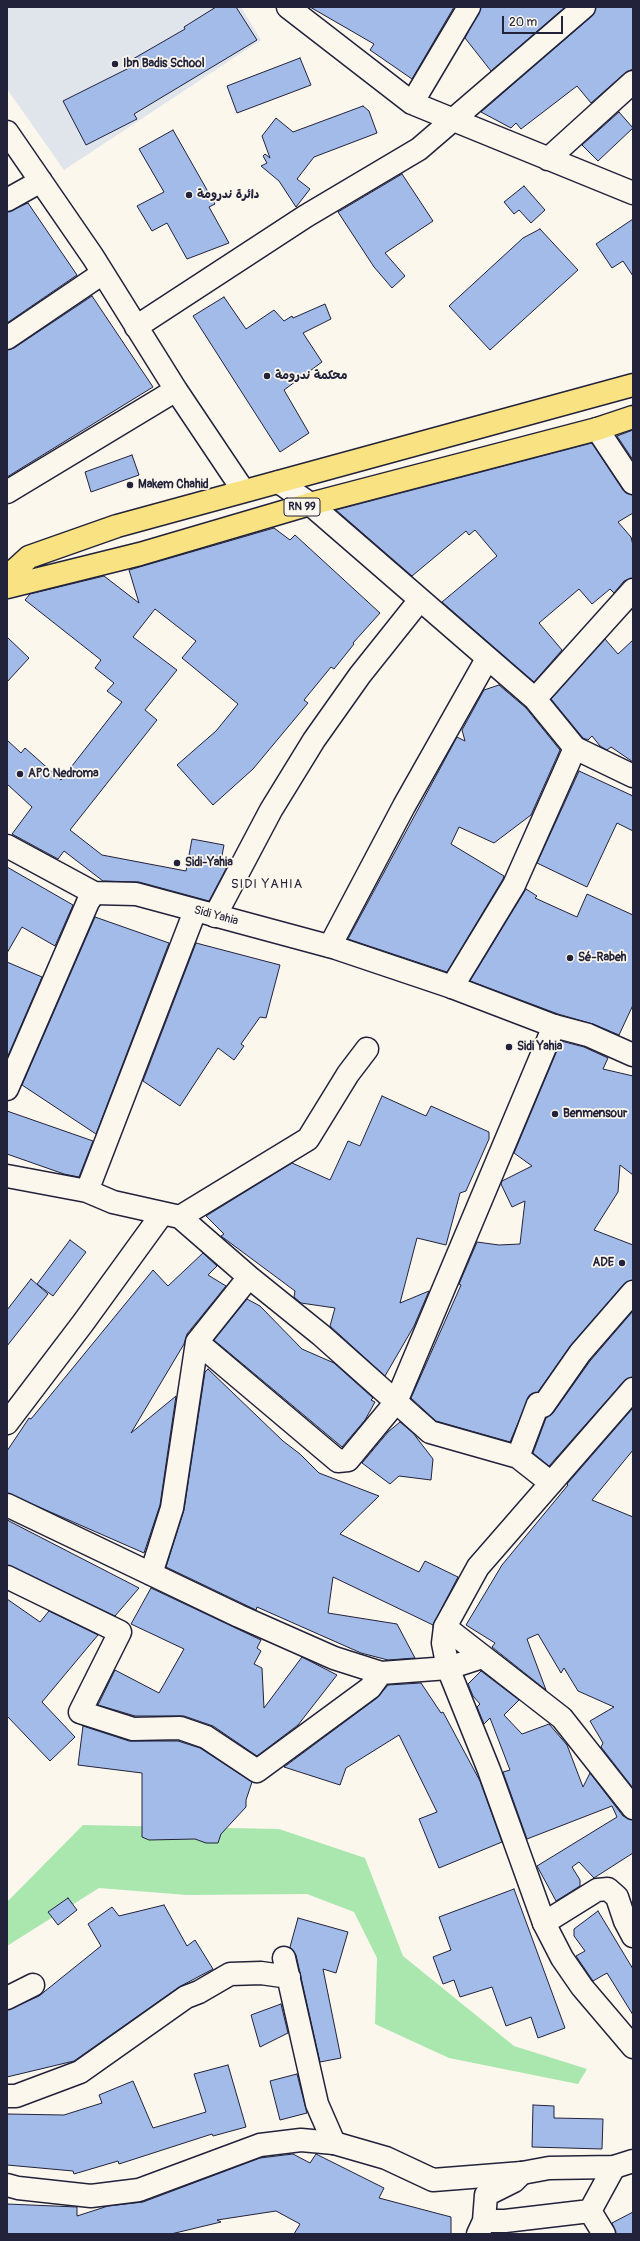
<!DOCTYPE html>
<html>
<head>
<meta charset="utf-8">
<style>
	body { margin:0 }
	#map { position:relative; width:640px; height:2241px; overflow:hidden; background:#fbf7ec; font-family:Pangolin,sans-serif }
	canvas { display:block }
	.frame { position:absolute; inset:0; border:8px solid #22223b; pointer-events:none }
	.scale { position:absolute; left:502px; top:16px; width:61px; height:18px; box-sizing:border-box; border:2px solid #22223b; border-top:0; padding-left:5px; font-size:12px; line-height:14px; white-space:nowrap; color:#22223b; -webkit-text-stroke:3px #fbf7ec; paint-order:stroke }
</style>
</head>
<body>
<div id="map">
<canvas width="640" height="2241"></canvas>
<div class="frame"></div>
<div class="scale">20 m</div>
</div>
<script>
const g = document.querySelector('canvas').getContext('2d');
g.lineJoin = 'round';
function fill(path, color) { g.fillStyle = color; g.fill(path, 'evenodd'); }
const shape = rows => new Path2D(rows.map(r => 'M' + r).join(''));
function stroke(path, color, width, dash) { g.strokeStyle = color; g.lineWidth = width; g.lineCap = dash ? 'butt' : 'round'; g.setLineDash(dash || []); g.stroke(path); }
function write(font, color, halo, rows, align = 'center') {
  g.font = font + ' Pangolin,"Playpen Sans Arabic",sans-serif'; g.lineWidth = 3.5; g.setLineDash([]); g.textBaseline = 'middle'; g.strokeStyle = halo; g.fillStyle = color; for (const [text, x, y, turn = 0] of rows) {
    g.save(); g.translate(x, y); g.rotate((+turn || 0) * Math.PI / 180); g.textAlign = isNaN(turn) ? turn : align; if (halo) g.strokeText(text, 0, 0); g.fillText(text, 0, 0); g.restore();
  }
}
const built = shape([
	[7,7,241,7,261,40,64,170,7,89]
]);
const green = shape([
	[83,1825,279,1829,365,1858,403,1956,514,2046,587,2069,578,2084,449,2058,375,2024,377,1958,354,1912,307,1894,187,1895,99,1888,7,1946,7,1902]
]);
const building = shape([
	[216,7,236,7,257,40,134,114,137,119,86,145,63,101,129,68,126,63,185,29,184,27,216,7],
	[310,7,454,7,412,79,370,50,374,44,310,7],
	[481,7,565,7,491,71,465,38,481,7],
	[596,7,633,7,633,69,625,73,591,103,577,86,521,129,516,123,511,128,481,112,592,16,596,7],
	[300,58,311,85,237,113,227,86,300,58],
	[363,106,369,111,377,133,314,157,297,179,310,189,296,207,279,181,261,166,267,163,263,156,265,154,270,158,262,136,276,118,293,132,363,106],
	[619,112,633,128,598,161,582,145,619,112],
	[173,130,215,204,209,207,229,243,187,259,167,223,152,231,137,206,164,192,139,149,173,130],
	[402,174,433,221,385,253,405,276,392,288,374,267,338,212,402,174],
	[524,186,545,210,531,223,519,210,514,214,504,202,524,186],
	[28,203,77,275,7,323,7,212,28,203],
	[633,219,633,276,623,261,612,268,596,244,633,219],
	[540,229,578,270,490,350,449,306,523,238,540,229],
	[92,296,153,387,7,477,7,350,14,348,92,296],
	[224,297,246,329,274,310,284,321,292,316,293,318,325,304,331,319,303,333,322,362,284,390,309,433,280,452,193,316,224,297],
	[633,430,633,460,617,436,633,430],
	[592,443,623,490,633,495,633,513,618,522,631,537,633,545,633,578,624,581,614,593,610,589,592,604,579,589,539,623,562,650,534,682,442,602,497,556,475,530,469,535,466,531,412,576,336,510,592,443],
	[132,455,139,475,91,492,85,472,132,455],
	[274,528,290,540,295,535,380,613,353,643,354,644,334,669,331,667,304,700,308,703,253,769,213,805,177,765,216,731,238,704,182,658,196,641,155,609,133,637,177,670,145,710,157,720,70,830,102,855,186,871,192,839,224,845,221,861,229,863,209,901,139,882,103,881,64,851,58,859,12,834,32,807,7,784,7,740,21,753,25,748,61,780,122,702,107,691,114,683,95,668,101,660,25,600,30,594,104,576,139,603,129,570,274,528],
	[7,637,29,658,7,682,7,637],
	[605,639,618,654,633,640,633,762,611,747,607,750,600,746,592,736,588,740,583,738,551,699,605,639],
	[499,685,526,708,560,750,531,815,494,843,459,827,451,844,504,876,503,879,447,972,348,939,457,737,465,741,462,730,484,690,499,685],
	[579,771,633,796,633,831,617,823,587,887,537,863,579,771],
	[7,867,73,905,55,946,22,927,7,953,7,867],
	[526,889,537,896,535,898,577,917,587,894,633,915,633,1005,619,1035,593,1024,558,1014,470,981,526,889],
	[95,917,169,943,96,1134,22,1085,95,917],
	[196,943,280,965,266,1018,260,1017,241,1044,244,1046,234,1060,218,1048,180,1106,143,1081,196,943],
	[7,962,42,977,7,1058,7,962],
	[561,1041,584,1047,608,1058,603,1069,633,1076,633,1175,620,1165,618,1192,594,1230,633,1245,633,1280,624,1284,571,1345,538,1392,530,1395,510,1442,436,1421,411,1398,461,1285,459,1284,477,1242,499,1245,520,1244,525,1201,512,1207,501,1184,502,1181,532,1166,514,1153,561,1041],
	[382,1096,426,1116,431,1106,489,1132,489,1139,466,1191,460,1193,446,1245,417,1238,400,1303,429,1291,414,1326,385,1376,330,1326,335,1308,301,1303,294,1297,295,1291,221,1236,224,1234,206,1216,292,1163,330,1180,348,1141,360,1146,382,1096],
	[7,1111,93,1141,79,1177,64,1174,7,1154,7,1111],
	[70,1240,86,1252,53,1296,37,1284,70,1240],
	[203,1253,217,1266,208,1275,226,1286,187,1334,184,1344,131,1433,176,1396,160,1505,144,1553,7,1493,7,1451,29,1418,31,1419,153,1270,168,1286,203,1253],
	[31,1279,48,1294,7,1346,7,1310,31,1279],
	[247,1299,260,1306,302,1349,334,1363,373,1398,371,1400,375,1402,365,1420,342,1447,214,1340,247,1299],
	[633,1311,633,1377,624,1381,549,1466,533,1453,546,1418,553,1413,590,1361,633,1311],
	[208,1369,283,1441,300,1454,319,1473,379,1496,340,1534,419,1572,425,1561,458,1577,433,1625,333,1577,328,1613,397,1624,415,1658,388,1660,361,1653,257,1607,256,1610,166,1567,184,1510,205,1372,208,1369],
	[633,1408,633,1450,592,1500,633,1517,633,1788,601,1747,603,1743,590,1721,614,1707,578,1691,564,1668,561,1673,538,1634,527,1639,546,1690,492,1647,495,1643,466,1625,502,1565,568,1485,567,1484,633,1408],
	[400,1422,413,1433,433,1459,431,1480,399,1476,390,1484,362,1463,388,1432,400,1422],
	[7,1519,9,1521,139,1588,115,1616,7,1565,7,1519],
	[151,1588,261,1640,257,1648,261,1651,254,1664,262,1668,264,1708,302,1657,337,1675,298,1725,257,1756,213,1726,184,1716,135,1716,98,1705,115,1670,159,1693,184,1649,131,1624,151,1588],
	[7,1599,40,1622,49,1611,98,1635,42,1702,75,1737,50,1761,7,1716,7,1599],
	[481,1671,519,1700,504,1715,522,1734,549,1724,567,1745,583,1787,590,1773,623,1816,633,1820,633,1853,594,1878,579,1862,572,1867,580,1880,580,1886,556,1901,537,1866,617,1817,612,1806,527,1839,503,1772,510,1770,490,1718,484,1724,477,1707,480,1704,473,1696,468,1684,481,1671],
	[421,1683,441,1713,443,1712,480,1781,502,1842,439,1868,419,1819,437,1812,399,1735,346,1768,340,1785,284,1767,377,1698,388,1685,421,1683],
	[83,1726,129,1741,178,1741,200,1748,252,1782,246,1800,246,1807,221,1834,218,1843,206,1843,195,1839,149,1840,142,1837,142,1773,78,1765,83,1726],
	[514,1889,565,2028,538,2038,531,2017,506,2026,492,1987,460,1997,454,1980,443,1984,433,1957,451,1950,439,1917,514,1889],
	[68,1898,77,1910,58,1925,48,1912,68,1898],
	[164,1905,187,1946,195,1940,213,1969,179,1987,74,2061,7,2077,7,2010,39,1996,101,1946,88,1924,112,1907,119,1916,164,1905],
	[598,1911,633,1969,633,2015,607,1973,593,1981,576,1956,585,1951,574,1936,574,1929,598,1911],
	[298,1918,348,1932,336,1973,323,1969,341,2058,320,2062,296,1955,290,1947,298,1918],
	[281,2004,288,2033,260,2047,251,2015,281,2004],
	[228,2065,246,2127,213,2136,212,2134,119,2164,118,2161,74,2174,73,2171,7,2165,7,2114,64,2115,102,2103,99,2095,133,2081,153,2128,206,2112,194,2074,228,2065],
	[297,2074,307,2113,280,2120,270,2081,297,2074],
	[533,2105,554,2106,554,2118,603,2119,602,2149,532,2147,533,2105],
	[293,2154,310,2163,316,2154,384,2188,379,2198,451,2217,451,2234,294,2234,300,2224,276,2211,217,2220,221,2222,171,2234,7,2234,7,2204,77,2207,77,2216,108,2206,143,2202,260,2158,293,2154],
	[633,2212,633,2234,616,2234,612,2223,633,2212]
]);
const minor = shape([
	[288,7,412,103,633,193],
	[412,103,469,7],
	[7,132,93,257,176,390,243,490],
	[548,159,633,82],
	[7,200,41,181],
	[136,327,306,216,419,149,584,7],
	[7,338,103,273],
	[597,429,633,483],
	[279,482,310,504,535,699,575,748,633,776],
	[7,492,176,390],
	[535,699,633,590],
	[215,916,271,810,314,740,360,675,419,601],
	[330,946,404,806,487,659],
	[452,987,514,885,575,748],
	[7,1089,88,902,94,893],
	[7,1176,87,1191,113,1202,180,1217,249,1277,321,1335,430,1432,518,1457,551,1483],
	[87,1191,195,911],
	[180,1217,308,1139,348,1074,367,1049],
	[197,1342,338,1461,348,1460,396,1402,554,1026],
	[7,1423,83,1323,162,1214],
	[518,1457,538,1404,543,1406,580,1353,633,1292],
	[7,1505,239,1616,334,1658,381,1673,448,1668,482,1657],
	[151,1574,172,1508,197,1342,249,1277],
	[7,1577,120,1632,80,1712,133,1729,180,1728,206,1737,257,1771,370,1688,381,1673],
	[445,1627,562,1718,633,1808],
	[544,1923,597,1890,608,1889,617,1897,625,1921,633,1936],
	[284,1958,317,2104,334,2143],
	[7,1998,33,1985],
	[7,2096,16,2096,80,2072,186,1997,199,1992,230,1974,261,1973,289,1977],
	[590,2211,604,2234],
	[484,2221,505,2221,590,2211,614,2167],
	[478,2234,484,2221,486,2195,514,2181,522,2173]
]);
const tertiary = shape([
	[7,846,94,893,136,894,336,948,452,987,554,1026,588,1035,633,1055]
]);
const secondary = shape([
	[633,1389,478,1567,445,1627,443,1643,448,1668,489,1770,544,1923,562,1958,582,1987,633,2047],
	[7,2185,18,2188,91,2196,139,2190,260,2145,301,2140,334,2143,386,2158,433,2180,522,2173,549,2168,614,2167,633,2161]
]);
const primary = shape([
	[7,577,29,557,117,526,633,385],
	[7,587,140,554,310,504,597,429,633,417]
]);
const markers = [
	[115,64,4,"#22223b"],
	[189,195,4,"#22223b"],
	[267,376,4,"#22223b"],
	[130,485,4,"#22223b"],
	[20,774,4,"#22223b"],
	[177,863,4,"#22223b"],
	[570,958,4,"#22223b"],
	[509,1047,4,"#22223b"],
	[555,1114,4,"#22223b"],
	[622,1263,4,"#22223b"]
];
const shields = [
	[302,507,36]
];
const shieldNames = [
	["RN 99",302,507]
];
const poiNames = [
	["Ibn Badis School",123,64],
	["دائرة ندرومة",197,195],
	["محكمة ندرومة",275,376],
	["Makem Chahid",138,485],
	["APC Nedroma",28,774],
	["Sidi-Yahia",185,863],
	["Sé-Rabeh",578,958],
	["Sidi Yahia",517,1047],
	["Benmensour",563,1114],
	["ADE",614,1263,"right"]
];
const streetNames = [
	["Sidi Yahia",216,916,15]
];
const neighbourhoodNames = [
	["SIDI YAHIA",267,885]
];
fill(built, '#e0e5eb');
fill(green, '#a9e7ae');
fill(building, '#a2bbe8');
stroke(building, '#22223b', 1);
stroke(minor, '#22223b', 25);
stroke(tertiary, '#22223b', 25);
stroke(secondary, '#22223b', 25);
stroke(primary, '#22223b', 25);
stroke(minor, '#fbf7ec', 22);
stroke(tertiary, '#fbf7ec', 22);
stroke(secondary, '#fbf7ec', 22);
stroke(primary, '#f8e281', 22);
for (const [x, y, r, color] of markers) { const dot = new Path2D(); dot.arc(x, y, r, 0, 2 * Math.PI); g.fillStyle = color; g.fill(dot); stroke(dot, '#fbf7ec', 1.5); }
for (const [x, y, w] of shields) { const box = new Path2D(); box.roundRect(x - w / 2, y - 9, w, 18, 3); g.fillStyle = '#fbf7ec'; g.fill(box); stroke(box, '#22223b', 1); }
write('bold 11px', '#22223b', null, shieldNames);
write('bold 12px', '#22223b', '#fbf7ec', poiNames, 'left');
write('12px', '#22223b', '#fbf7ec', streetNames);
g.letterSpacing = '1px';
write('13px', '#22223b', '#fbf7ec', neighbourhoodNames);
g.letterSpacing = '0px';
</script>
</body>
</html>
